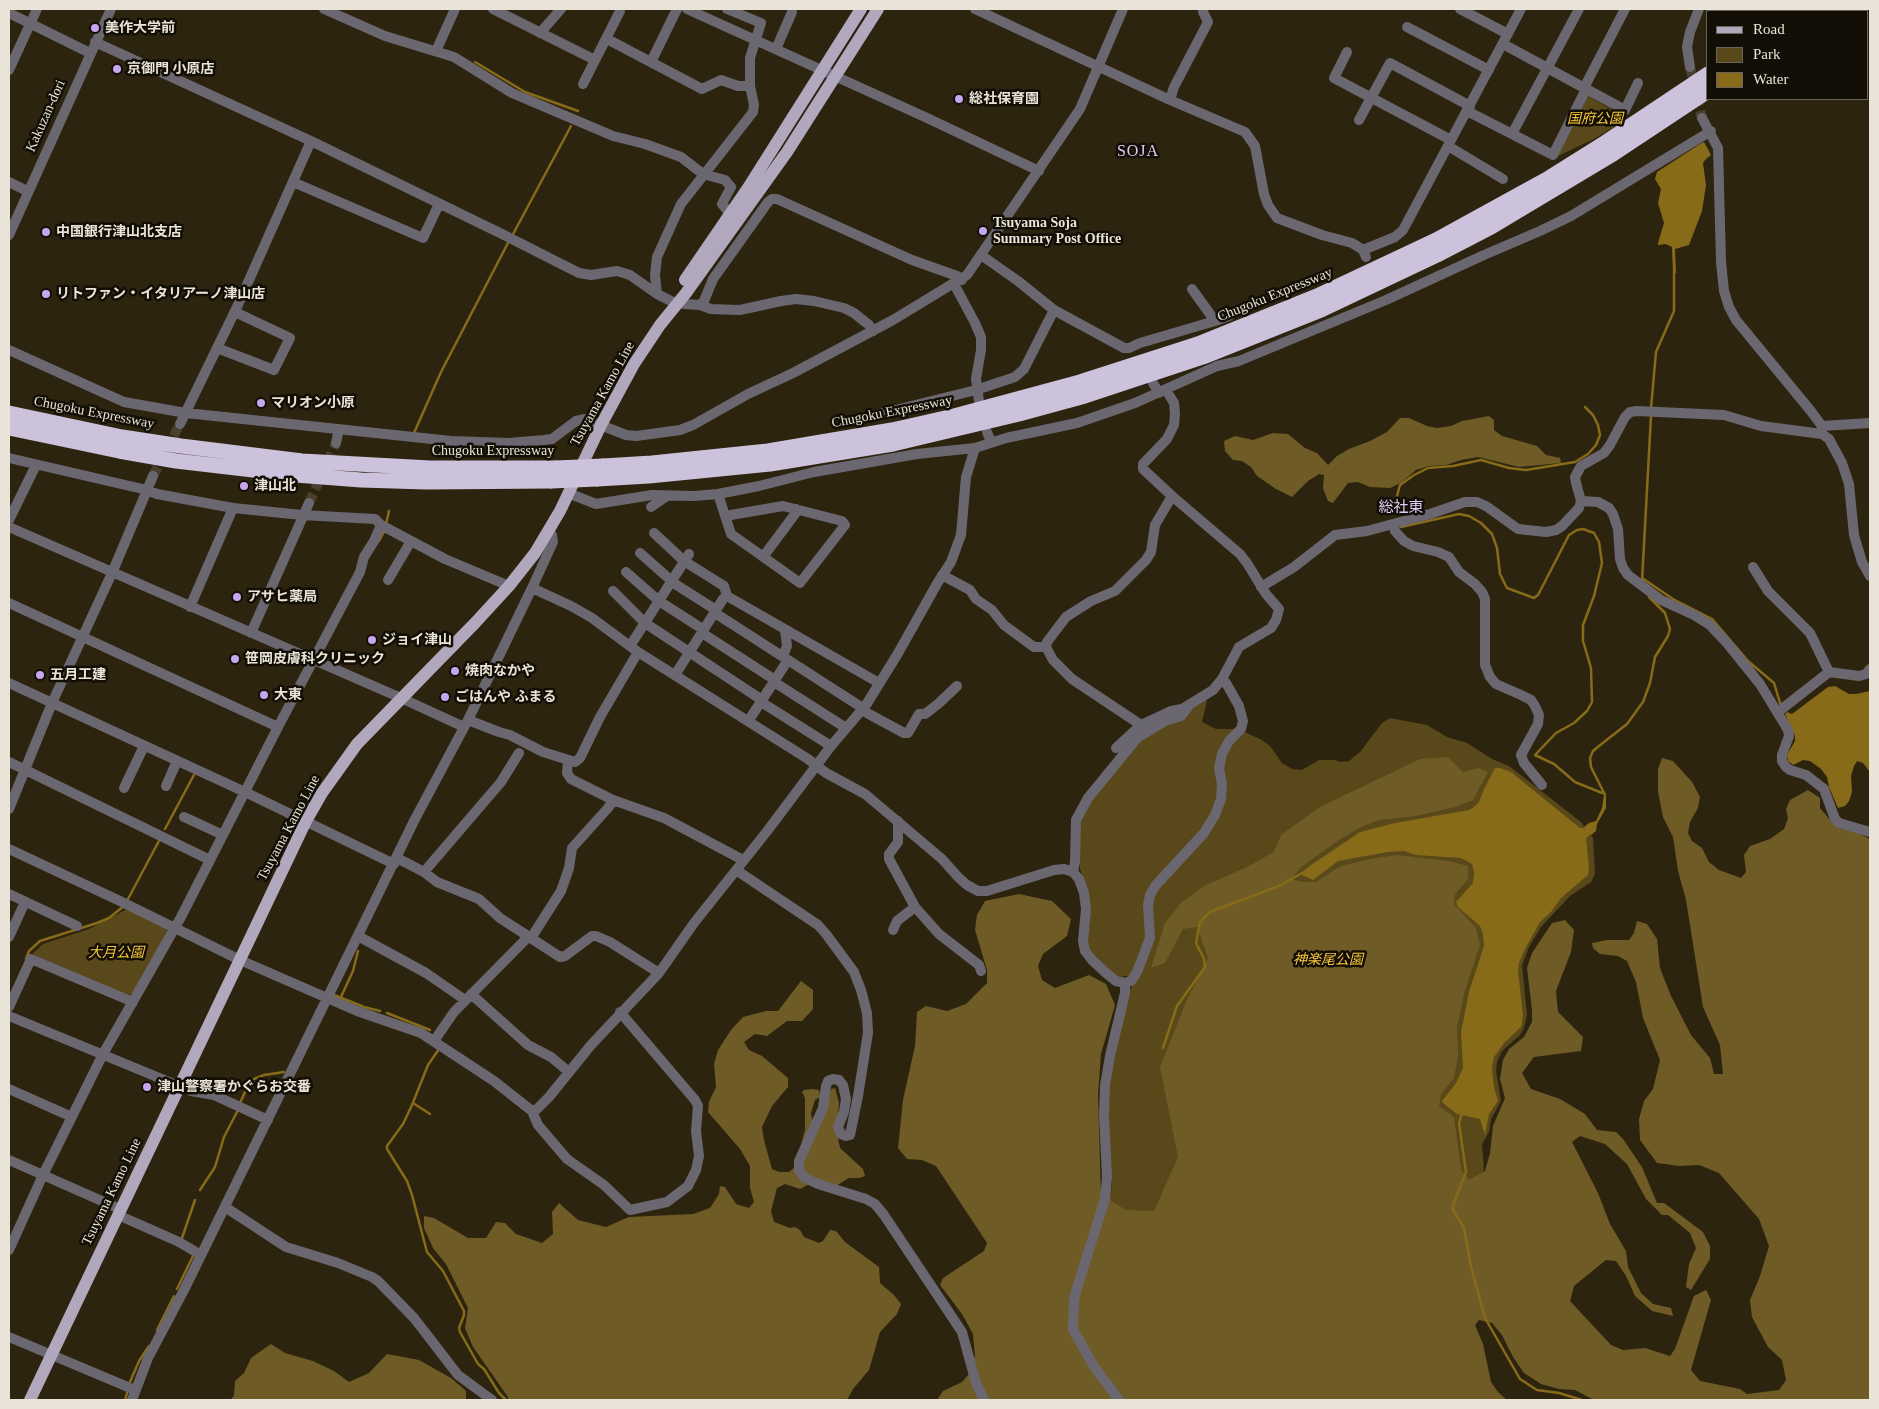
<!DOCTYPE html>
<html>
<head>
<meta charset="utf-8">
<style>
	body { margin:0 }
	#map { position:relative; width:1879px; height:1409px; overflow:hidden; background:#2d240f; font-family:"Times New Roman",serif }
	canvas { display:block }
	.frame { position:absolute; inset:0; border:10px solid #e9e4d7; pointer-events:none }
	.legend { position:absolute; left:1706px; top:10px; width:162px; height:90px; box-sizing:border-box; background:#120e06; border:1px solid #68645a; margin:0; padding:6px 9px; list-style:none; font-size:15px; color:#e9e4d7 }
	.legend li { display:flex; align-items:center; gap:10px; height:25px }
	.legend b { width:25px; border:1px solid #68645a }
</style>
</head>
<body>
<div id="map">
<canvas width="1879" height="1409"></canvas>
<div class="frame"></div>
<ul class="legend">
<li><b style="height:6px;background:#b1a8bd"></b>Road</li>
<li><b style="height:14px;background:#594819"></b>Park</li>
<li><b style="height:14px;background:#876b18"></b>Water</li>
</ul>
</div>
<script>
const g = document.querySelector('canvas').getContext('2d');
g.lineJoin = 'round';
function fill(path, color) { g.fillStyle = color; g.fill(path, 'evenodd'); }
const shape = rows => new Path2D(rows.map(r => 'M' + r).join(''));
function stroke(path, color, width, dash) { g.strokeStyle = color; g.lineWidth = width; g.lineCap = dash ? 'butt' : 'round'; g.setLineDash(dash || []); g.stroke(path); }
function write(font, color, halo, rows, align = 'center') {
  g.font = font + ' "Times New Roman","Noto Sans JP",serif'; g.lineWidth = 5; g.setLineDash([]); g.textBaseline = 'middle'; g.strokeStyle = halo; g.fillStyle = color; for (const [text, x, y, turn = 0] of rows) {
    g.save(); g.translate(x, y); g.rotate((+turn || 0) * Math.PI / 180); g.textAlign = isNaN(turn) ? turn : align; if (halo) g.strokeText(text, 0, 0); g.fillText(text, 0, 0); g.restore();
  }
}
const green = shape([
	[1588,96,1626,118,1612,128,1596,138,1554,158],
	[1207,700,1202,722,1216,729,1238,729,1262,740,1270,746,1282,763,1292,769,1302,770,1319,760,1334,760,1341,762,1349,761,1360,752,1382,723,1390,718,1427,725,1447,737,1467,743,1492,759,1509,766,1581,822,1593,838,1595,874,1591,882,1570,896,1541,927,1529,947,1522,965,1527,1015,1524,1028,1520,1035,1502,1051,1497,1062,1496,1071,1501,1101,1491,1119,1489,1132,1482,1144,1484,1170,1479,1182,1259,1219,1108,1210,1112,1184,1107,1103,1110,1077,1126,999,1133,984,1127,976,1120,977,1112,973,1090,952,1087,940,1084,880,1080,869,1080,824,1088,804,1131,746,1200,701],
	[127,909,165,927,168,932,133,994,127,995,32,954,43,944,89,929]
]);
const forest = shape([
	[1489,416,1494,420,1494,430,1502,436,1537,446,1546,455,1560,458,1561,463,1519,467,1478,457,1461,460,1446,465,1429,466,1416,470,1401,483,1390,488,1370,487,1358,482,1348,483,1333,503,1328,501,1323,488,1324,475,1319,474,1308,481,1292,497,1276,489,1257,476,1251,467,1242,461,1233,460,1225,451,1224,441,1235,436,1253,440,1273,433,1288,434,1305,448,1317,453,1328,465,1337,456,1349,449,1370,441,1387,432,1400,418,1409,418,1427,426,1437,428,1451,426,1462,421],
	[1448,757,1463,772,1478,768,1488,772,1473,800,1455,807,1416,816,1379,820,1359,828,1336,842,1301,867,1291,879,1303,882,1316,882,1339,867,1369,859,1397,855,1449,861,1468,866,1468,879,1455,894,1454,904,1476,928,1480,945,1465,990,1457,1027,1458,1056,1454,1078,1441,1094,1439,1106,1454,1117,1461,1170,1469,1180,1485,1171,1490,1153,1493,1126,1505,1098,1500,1079,1503,1060,1509,1049,1524,1037,1532,1022,1532,1010,1527,968,1532,953,1552,923,1565,920,1574,930,1571,952,1556,991,1558,1012,1583,1037,1581,1051,1534,1057,1522,1073,1531,1089,1560,1099,1585,1114,1597,1130,1616,1132,1623,1139,1642,1167,1657,1203,1664,1203,1703,1232,1710,1246,1710,1259,1691,1290,1686,1287,1689,1264,1696,1248,1690,1233,1668,1215,1662,1215,1646,1199,1627,1164,1605,1144,1580,1136,1572,1142,1598,1193,1610,1224,1626,1251,1628,1267,1641,1293,1653,1304,1671,1308,1673,1316,1652,1311,1635,1296,1626,1276,1616,1261,1606,1260,1574,1286,1570,1301,1611,1345,1623,1350,1645,1348,1670,1356,1675,1349,1694,1296,1706,1290,1711,1300,1691,1370,1700,1381,1740,1389,1747,1394,1779,1390,1786,1380,1782,1360,1768,1347,1752,1317,1750,1300,1760,1276,1769,1246,1759,1219,1719,1173,1699,1165,1679,1166,1657,1163,1640,1140,1639,1119,1644,1101,1653,1089,1660,1060,1643,1018,1636,982,1627,961,1618,956,1600,954,1593,948,1592,943,1607,940,1629,940,1634,933,1637,921,1647,924,1657,939,1660,968,1671,996,1691,1035,1710,1058,1714,1074,1723,1074,1720,1045,1703,1007,1686,900,1678,871,1673,837,1663,817,1658,792,1658,769,1662,758,1673,761,1692,782,1700,797,1698,808,1690,822,1688,833,1692,841,1702,848,1709,862,1719,870,1741,878,1746,872,1744,855,1750,846,1770,839,1784,829,1788,818,1786,809,1790,800,1808,790,1820,798,1820,808,1831,821,1841,829,1854,831,1870,839,1870,1400,1594,1400,1575,1390,1559,1389,1541,1384,1524,1373,1513,1357,1502,1335,1492,1323,1479,1320,1475,1325,1483,1344,1491,1382,1498,1392,1507,1400,937,1400,943,1391,962,1382,969,1374,975,1356,973,1334,962,1314,940,1285,943,1278,984,1251,987,1243,936,1166,922,1160,907,1159,898,1148,903,1100,915,1046,917,1012,926,1006,947,1011,966,1004,987,983,987,970,975,930,977,915,985,901,1019,894,1052,901,1071,919,1067,936,1043,954,1038,966,1042,980,1055,988,1089,975,1106,984,1115,1005,1101,1054,1098,1095,1101,1195,1126,1210,1154,1211,1178,1157,1160,1067,1187,1000,1208,958,1197,927,1183,929,1165,963,1151,968,1165,923,1181,903,1204,886,1247,867,1274,852,1281,835,1320,807,1420,759],
	[801,981,813,990,813,1009,802,1021,787,1021,767,1036,755,1034,744,1042,749,1050,762,1056,788,1078,788,1087,772,1106,762,1127,764,1140,772,1169,779,1172,789,1172,795,1167,805,1130,805,1098,802,1092,804,1090,813,1089,819,1090,820,1097,815,1100,811,1113,813,1124,828,1100,831,1089,835,1088,839,1103,837,1133,840,1148,863,1169,865,1176,860,1178,849,1178,836,1186,813,1182,800,1189,785,1184,777,1188,771,1211,774,1222,790,1228,795,1227,800,1230,804,1237,819,1243,823,1241,830,1230,836,1231,845,1242,879,1267,880,1283,894,1295,901,1304,897,1314,880,1332,869,1370,853,1389,847,1400,508,1400,508,1397,473,1347,465,1328,468,1308,446,1264,433,1248,424,1228,424,1216,434,1218,468,1238,486,1238,496,1222,505,1223,516,1234,542,1243,553,1234,552,1212,559,1203,578,1220,606,1227,629,1217,693,1214,710,1208,719,1194,720,1186,725,1187,736,1204,749,1208,754,1202,750,1188,750,1166,740,1149,708,1112,709,1102,716,1087,714,1064,718,1050,731,1030,743,1017,766,1011,778,1011],
	[271,1344,285,1353,313,1361,334,1371,349,1382,369,1373,387,1354,419,1360,451,1378,466,1391,466,1400,230,1400,234,1396,235,1381,244,1373,251,1358]
]);
const water = shape([
	[1704,142,1711,155,1705,160,1703,163,1706,185,1702,211,1689,245,1675,249,1676,273,1673,274,1672,247,1666,244,1658,245,1658,243,1664,223,1658,203,1661,189,1655,179,1657,172,1700,144],
	[1835,686,1849,694,1856,694,1870,691,1870,772,1863,763,1857,761,1854,766,1851,776,1852,792,1849,801,1845,806,1838,808,1829,787,1827,777,1821,769,1810,761,1803,760,1793,765,1788,761,1787,755,1795,741,1795,736,1785,714,1787,712,1792,714,1828,687],
	[1495,768,1500,768,1511,772,1580,828,1583,828,1585,830,1584,827,1589,823,1596,821,1602,808,1604,794,1606,793,1606,808,1597,824,1596,831,1591,835,1588,833,1590,835,1586,838,1589,867,1588,875,1561,898,1551,912,1540,922,1525,949,1519,963,1518,971,1523,1015,1522,1023,1521,1027,1504,1043,1494,1057,1492,1068,1494,1088,1498,1101,1489,1114,1485,1135,1480,1119,1457,1114,1443,1103,1442,1101,1456,1083,1463,1068,1461,1032,1469,992,1484,946,1483,934,1480,926,1458,907,1456,902,1473,883,1474,872,1472,864,1461,858,1416,855,1404,851,1388,852,1338,861,1313,880,1302,875,1302,872,1311,865,1360,832,1395,823,1469,810,1474,807,1479,802,1484,789]
]);
const stream = shape([
	[475,62,525,92,578,111],
	[512,236,571,126],
	[1651,408,1656,352,1674,311,1674,271],
	[414,433,441,372,509,241],
	[1397,496,1400,485,1414,475,1428,468,1453,466,1481,460,1509,468,1526,470,1575,462,1588,454,1596,445,1600,435,1598,425,1593,415,1585,407],
	[386,524,389,511],
	[1401,527,1459,514,1469,516,1481,523,1492,534,1497,548,1500,574,1507,588,1534,598,1538,595,1569,535,1577,530,1583,529,1594,533,1599,542,1602,563,1594,596,1583,625,1583,641,1591,668,1592,702,1587,711,1574,723,1556,733,1535,755,1554,764,1575,782,1602,793],
	[379,541,385,530],
	[1642,578,1673,599,1712,619,1748,661,1774,683,1780,703,1782,706],
	[1642,581,1651,416],
	[1605,795,1591,767,1590,758,1593,751,1599,746,1627,724,1643,702,1650,683,1655,657,1668,636,1670,629,1665,613,1649,597],
	[165,829,195,773],
	[128,899,160,839],
	[26,959,29,951,40,941,97,923,109,918,124,906],
	[334,995,364,1007,380,1011],
	[340,999,353,971,358,951],
	[387,1013,430,1030],
	[1163,1048,1177,1006,1205,967,1204,959,1196,943,1200,922,1210,912,1279,886,1304,872],
	[439,1049,428,1065,412,1105,403,1124,387,1146,387,1149,407,1181,412,1195,427,1252,443,1271,464,1311,464,1315,459,1328,460,1332,478,1364,484,1369,499,1393,506,1400],
	[254,1079,264,1075,284,1072],
	[240,1103,250,1081],
	[413,1103,430,1114],
	[1462,1113,1459,1123,1466,1172,1453,1205,1453,1210,1464,1228,1471,1267,1485,1318,1520,1379,1537,1390,1559,1393,1582,1400],
	[200,1190,215,1167,224,1137,238,1110],
	[182,1238,195,1200],
	[177,1289,193,1256],
	[157,1330,174,1296],
	[130,1382,139,1361,149,1346],
	[125,1400,128,1390]
]);
const minorTunnel = shape([
	[1690,67,1702,118],
	[153,476,180,424],
	[309,503,336,443]
]);
const minor = shape([
	[324,9,385,36,454,57,512,93,613,136,645,144,681,157,703,174,725,180,731,187,722,204,730,214],
	[493,9,595,60],
	[687,9,925,117,1039,171],
	[975,9,1170,100,1245,132,1255,146,1264,194,1268,205,1277,218,1322,235,1352,243,1363,250,1366,257],
	[1460,9,1508,34],
	[9,13,90,53],
	[1407,27,1489,70],
	[540,33,561,9],
	[607,39,702,89,721,80,738,86,750,86],
	[95,42,311,141,502,234,579,273,591,275,617,271,630,275,657,294,671,301,684,304,700,305,711,309,740,310,781,301,796,299,814,301,844,308,854,313,869,325,873,331],
	[1503,44,1625,110,1638,83],
	[776,49,792,12],
	[436,51,455,9],
	[1347,52,1334,78,1451,140],
	[651,62,677,9],
	[1690,67,1687,47,1690,32,1699,9],
	[9,70,37,9],
	[583,84,620,11],
	[1170,100,1174,87,1208,22,1203,12,1203,9],
	[1467,111,1553,155,1586,89,1586,84,1625,9],
	[1702,118,1718,148,1721,262,1724,291,1729,307,1736,320,1810,410,1822,426,1822,434],
	[1359,120,1390,63,1470,106],
	[1512,134,1579,9],
	[1448,146,1503,179],
	[9,182,27,191],
	[293,182,423,238,439,204],
	[9,235,111,9],
	[1363,250,1395,237,1403,230,1521,9],
	[981,255,1018,281,1054,310,1124,348,1129,348,1140,343,1215,321],
	[954,284,975,323,981,337,981,350,976,379,979,401],
	[1192,289,1215,321,1229,316],
	[657,294,655,275,657,257,681,204,753,112,754,105,750,86,750,58,761,23,727,9],
	[700,305,704,301,713,279,768,202,772,199,777,199,912,260,957,276,962,280],
	[217,348,274,370,290,338,235,312],
	[9,350,124,402,186,413,451,441,509,443,544,440,552,439,576,421,585,419,626,435,636,436,680,430,693,425,748,394,793,373,893,320,967,275,1080,109,1123,9],
	[1153,383,1159,393],
	[855,420,976,390,1015,377,1024,369,1054,310],
	[180,424,237,307,311,141],
	[1822,426,1870,423],
	[987,432,991,442],
	[336,443,339,429],
	[9,458,147,490,157,494,233,508,302,515,375,519,381,525,445,559,509,586],
	[568,493,596,504,652,495,694,496,718,494,759,486,814,472,917,454,975,448,1006,438,1077,423,1135,403,1217,366,1239,361,1386,300,1484,255,1540,231,1571,216,1711,131],
	[718,494,731,534,800,583,845,525,842,521,783,506,725,516],
	[1581,501,1598,502,1609,508,1613,514,1618,529,1620,559,1623,568,1628,575,1661,600,1694,615,1710,625,1727,643,1760,684,1788,730,1789,736,1782,755,1782,761,1786,767,1790,770,1806,775,1824,789,1835,819,1839,823,1870,832],
	[651,507,667,496],
	[9,520,36,465],
	[1393,524,1395,531,1404,541,1413,546,1438,552,1449,557,1459,572,1475,584,1482,592,1485,599,1485,665,1490,677,1496,684,1521,695,1531,700,1535,706,1539,715,1538,724,1521,755,1524,763,1542,785],
	[9,527,401,698,464,727],
	[654,533,684,561,724,586,727,596],
	[640,553,675,584,716,610],
	[763,557,795,514,796,509],
	[1753,567,1768,591,1810,633,1829,672],
	[626,572,659,601,704,630],
	[942,575,970,590,976,599,992,610,1004,625,1034,647,1046,647],
	[388,580,411,541],
	[1261,587,1294,567,1335,535,1367,531,1430,514,1465,502,1477,502,1486,506,1518,529,1546,532,1556,530,1562,526,1579,508,1581,501,1576,483,1575,477,1581,466,1604,453,1610,445,1625,417,1630,412,1637,411,1724,415,1761,426,1822,434,1829,439,1842,463,1849,484,1854,535,1862,562,1870,576],
	[532,588,571,606,592,618,638,652,808,759,826,773,865,794,942,859,959,878,967,885,978,891,987,891,1054,870,1064,869,1073,872,1079,879,1084,893,1086,909,1083,941,1085,951,1092,960,1106,973,1116,981,1125,983,1131,981,1137,972,1150,938,1148,905,1150,895,1156,885,1204,833,1215,815,1221,799,1222,784,1219,768,1222,754,1229,741,1241,729,1243,721,1239,706,1226,683,1222,679],
	[613,591,645,623,762,700],
	[9,603,278,727],
	[190,607,233,508],
	[715,613,788,660,749,720],
	[251,633,309,503],
	[702,633,775,680],
	[630,646,689,554],
	[783,656,787,646,785,630],
	[788,660,858,705,867,713,904,733,908,733,919,714,925,714,938,704,957,686],
	[675,675,723,599,727,596,879,683],
	[774,682,846,728],
	[9,683,245,792,394,864],
	[761,702,831,746],
	[1778,712,1829,672,1859,676,1866,674,1870,669],
	[468,720,499,732,510,735,543,752,575,762,580,758,600,717,638,652],
	[1141,725,1072,679,1053,660,1046,647,1047,642,1066,617,1091,601,1115,591,1146,560,1151,552,1155,525,1172,496],
	[1116,748,1141,725,1171,711,1182,709,1213,690,1222,679,1239,647,1271,628,1276,620,1279,609,1266,594,1247,563,1240,554,1172,496,1143,469,1143,464,1167,439,1174,425,1175,413,1174,403,1166,390],
	[9,762,210,860],
	[166,786,177,761],
	[124,788,144,746],
	[613,800,664,818,743,860],
	[9,809,52,703,112,573,153,476],
	[184,817,223,835],
	[898,821,898,842,889,854,889,859,915,907,939,934,979,965,981,971],
	[9,849,120,901,240,960,357,1011,421,1033,494,1081,532,1111,537,1109,549,1097,591,1045,659,973,694,923,768,830,831,746,866,705,897,655,938,582,951,562,961,535,966,477,975,448],
	[397,858,424,872,437,882,479,899,500,918,560,957,565,956,592,936,596,936,610,942,659,973],
	[736,870,818,925,826,934,854,972,861,990,867,1013,868,1033,858,1096,850,1135,846,1136,841,1134,838,1127,844,1112,846,1099,843,1085,839,1080,833,1079,828,1081,826,1086,823,1108,799,1161,799,1170,805,1178,818,1184,866,1199,875,1204,884,1215,962,1332,976,1383,984,1400],
	[424,872,501,782,519,753],
	[1073,872,1075,862,1076,820,1088,798,1137,738,1165,721,1181,716,1188,707],
	[9,894,77,926],
	[893,930,897,921,915,907],
	[358,936,426,973,465,1000],
	[9,937,25,902],
	[471,994,528,1045,551,1057,569,1072],
	[9,1007,31,959,133,1002],
	[9,1016,191,1091,214,1095,268,1120],
	[434,1041,454,1012,526,939,533,935,561,891,569,868,572,848,608,808,613,800,571,779,567,773,568,760],
	[9,1089,72,1117],
	[532,1111,538,1125,567,1159,604,1185,630,1210,667,1202,688,1186,696,1170,699,1156,696,1131,698,1106,695,1100,620,1012],
	[9,1160,120,1209],
	[225,1207,286,1247,338,1263,372,1277,378,1281,414,1318,458,1375,492,1400],
	[118,1215,179,1242,201,1255],
	[9,1250,43,1175,103,1054,181,917,278,727,360,572,364,557,374,541,381,525],
	[9,1337,135,1390],
	[132,1400,148,1358,184,1290,415,819,468,720,532,588,553,542,552,535,549,530],
	[1119,1400,1093,1365,1073,1329,1074,1300,1077,1288,1105,1199,1107,1177,1104,1116,1105,1085,1110,1056,1125,993,1125,983]
]);
const major = shape([
	[685,280,748,188,861,9],
	[30,1400,306,821,322,793,357,744,475,623,509,586,535,553,560,511,601,425,634,364,660,325,686,293,787,152,878,9]
]);
const highway = shape([
	[1791,11,1794,9],
	[1814,11,1817,9],
	[9,413,122,437,181,446,302,461,430,468,556,468],
	[9,428,119,451,176,461,296,475,361,480,426,482,551,481],
	[603,466,652,463,768,451,892,430,954,416,1080,382,1198,344,1317,296,1436,240,1547,179,1606,142,1708,74],
	[597,479,649,476,770,464,893,444,1019,414,1085,396,1203,357,1321,310,1437,255,1491,227,1613,154,1708,91]
]);
const highwayBridge = shape([
	[556,468,603,466],
	[551,481,597,479]
]);
const markers = [
	[95,28,5,"#c8a6ef"],
	[117,69,5,"#c8a6ef"],
	[959,99,5,"#c8a6ef"],
	[983,231,5,"#c8a6ef"],
	[46,232,5,"#c8a6ef"],
	[46,294,5,"#c8a6ef"],
	[261,403,5,"#c8a6ef"],
	[244,486,5,"#c8a6ef"],
	[237,597,5,"#c8a6ef"],
	[372,640,5,"#c8a6ef"],
	[235,659,5,"#c8a6ef"],
	[455,671,5,"#c8a6ef"],
	[40,675,5,"#c8a6ef"],
	[264,695,5,"#c8a6ef"],
	[445,697,5,"#c8a6ef"],
	[147,1087,5,"#c8a6ef"]
];
const poiNames = [
	["美作大学前",105,28],
	["京御門 小原店",127,69],
	["総社保育園",969,99],
	["Tsuyama Soja",993,223],
	["Summary Post Office",993,239],
	["中国銀行津山北支店",56,232],
	["リトファン・イタリアーノ津山店",56,294],
	["マリオン小原",271,403],
	["津山北",254,486],
	["アサヒ薬局",247,597],
	["ジョイ津山",382,640],
	["笹岡皮膚科クリニック",245,659],
	["焼肉なかや",465,671],
	["五月工建",50,675],
	["大東",274,695],
	["ごはんや ふまる",455,697],
	["津山警察署かぐらお交番",157,1087]
];
const streetNames = [
	["Kakuzan-dori",46,116,-66],
	["Chugoku Expressway",1275,295,-22],
	["Tsuyama Kamo Line",603,394,-61],
	["Chugoku Expressway",892,412,-11],
	["Chugoku Expressway",94,413,11],
	["Chugoku Expressway",493,451],
	["Tsuyama Kamo Line",289,828,-62],
	["Tsuyama Kamo Line",112,1192,-64]
];
const parkNames = [
	["国府公園",1595,119],
	["大月公園",116,953],
	["神楽尾公園",1328,960]
];
const neighbourhoodNames = [
	["総社東",1401,508]
];
const quarterNames = [
	["SOJA",1138,152]
];
fill(green, '#594819');
fill(forest, '#6f5b26');
fill(water, '#876b18');
stroke(stream, '#876b18', 2.5);
stroke(minorTunnel, '#49412d', 10, [10, 5]);
stroke(minor, '#6b6771', 10);
stroke(major, '#b1a8bd', 12);
stroke(highway, '#cdc2db', 15);
stroke(highwayBridge, '#cdc2db', 15);
for (const [x, y, r, color] of markers) { const dot = new Path2D(); dot.arc(x, y, r, 0, 2 * Math.PI); g.fillStyle = color; g.fill(dot); stroke(dot, '#120e06', 2); }
write('bold 14px', '#e9e4d7', '#120e06', poiNames, 'left');
write('14px', '#e9e4d7', '#120e06', streetNames);
write('italic 14px', '#f9c93d', '#120e06', parkNames);
write('15px', '#dfccf6', '#120e06', neighbourhoodNames);
g.letterSpacing = '1px';
write('16px', '#dfccf6', '#120e06', quarterNames);
g.letterSpacing = '0px';
</script>
</body>
</html>
